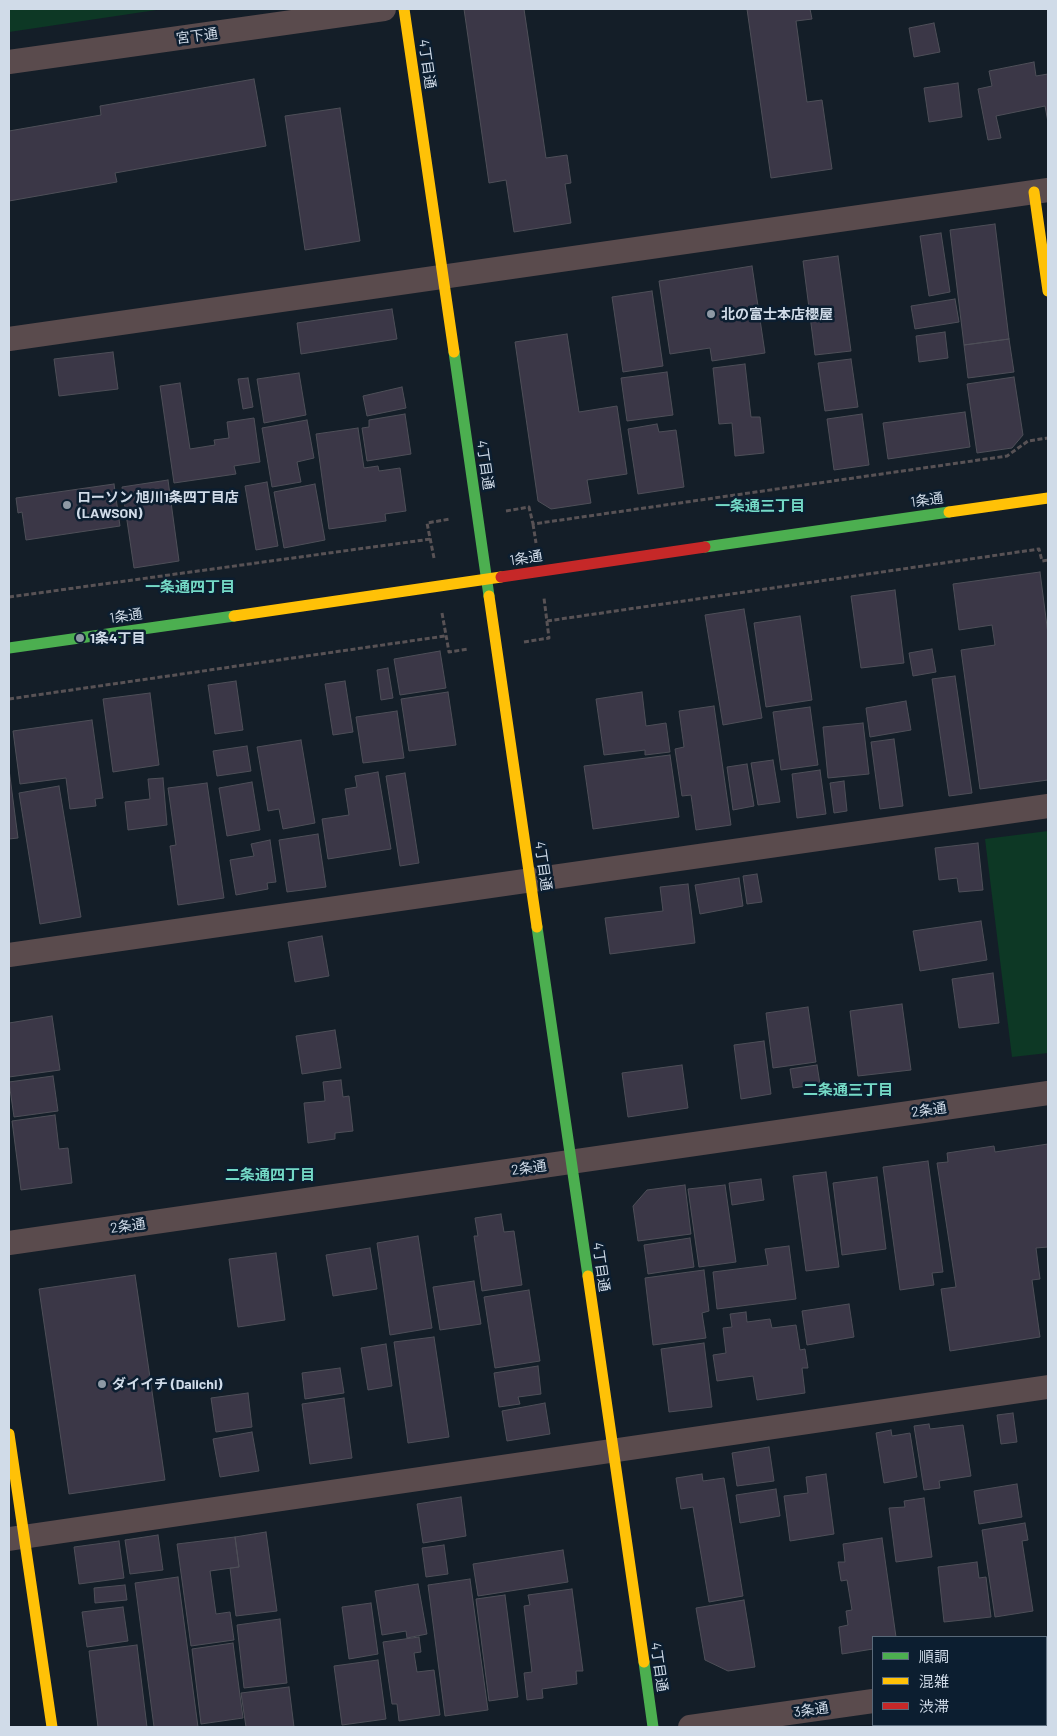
<!DOCTYPE html>
<html>
<head>
<meta charset="utf-8">
<style>
	body { margin:0 }
	#map { position:relative; width:1057px; height:1736px; overflow:hidden; background:#141e28; font-family:Barlow,"Noto Sans JP",sans-serif }
	canvas { display:block }
	.frame { position:absolute; inset:0; border:10px solid #d0dbe8; pointer-events:none }
	.legend { position:absolute; left:872px; top:1636px; width:175px; height:90px; box-sizing:border-box; background:#0c1e30; border:1px solid #5a6a7a; margin:0; padding:6px 9px; list-style:none; font-size:15px; color:#d0dbe8 }
	.legend li { display:flex; align-items:center; gap:10px; height:25px }
	.legend b { width:25px; border:1px solid #5a6a7a }
</style>
</head>
<body>
<div id="map">
<canvas width="1057" height="1736"></canvas>
<div class="frame"></div>
<ul class="legend">
<li><b style="height:6px;background:#4caf50"></b>順調</li>
<li><b style="height:6px;background:#ffc107"></b>混雑</li>
<li><b style="height:6px;background:#c62828"></b>渋滞</li>
</ul>
</div>
<script>
const g = document.querySelector('canvas').getContext('2d');
g.lineJoin = 'round';
function fill(path, color) { g.fillStyle = color; g.fill(path, 'evenodd'); }
const shape = rows => new Path2D(rows.map(r => 'M' + r).join(''));
function stroke(path, color, width, dash) { g.strokeStyle = color; g.lineWidth = width; g.lineCap = dash ? 'butt' : 'round'; g.setLineDash(dash || []); g.stroke(path); }
function write(font, color, halo, rows, align = 'center') {
  g.font = font + ' Barlow,"Noto Sans JP",sans-serif'; g.lineWidth = 5; g.setLineDash([]); g.textBaseline = 'middle'; g.strokeStyle = halo; g.fillStyle = color; for (const [text, x, y, turn = 0] of rows) {
    g.save(); g.translate(x, y); g.rotate((+turn || 0) * Math.PI / 180); g.textAlign = isNaN(turn) ? turn : align; if (halo) g.strokeText(text, 0, 0); g.fillText(text, 0, 0); g.restore();
  }
}
const green = shape([
	[9,9,163,9,9,32],
	[1048,831,1048,1053,1012,1057,985,839]
]);
const building = shape([
	[464,9,524,9,546,158,567,155,571,183,565,184,571,223,514,232,506,180,489,183,464,9],
	[747,9,810,9,812,19,796,21,807,102,822,100,832,169,771,178,747,9],
	[934,23,940,52,914,57,909,28,934,23],
	[1034,62,1036,76,1048,74,1048,122,1045,106,996,116,1001,138,988,140,978,89,992,86,989,71,1034,62],
	[254,79,266,146,115,173,117,182,9,201,9,131,101,115,100,106,254,79],
	[958,83,962,117,929,122,924,88,958,83],
	[340,108,360,241,305,250,285,116,340,108],
	[995,224,1009,339,964,345,950,230,995,224],
	[941,233,950,292,929,296,920,236,941,233],
	[838,256,851,351,815,355,803,261,838,256],
	[752,266,765,353,712,361,710,348,670,354,659,281,752,266],
	[652,291,663,366,623,372,612,297,652,291],
	[955,299,959,322,915,329,911,306,955,299],
	[392,309,397,339,301,354,297,323,392,309],
	[945,332,948,358,919,362,916,336,945,332],
	[567,334,579,412,617,406,627,474,587,480,591,503,551,509,538,501,515,342,567,334],
	[1009,339,1014,372,968,378,964,345,1009,339],
	[113,352,118,389,59,396,54,359,113,352],
	[851,359,858,407,825,411,818,363,851,359],
	[745,364,751,417,760,417,764,453,735,456,732,423,719,424,713,368,745,364],
	[667,372,673,415,627,421,621,378,667,372],
	[299,373,306,415,264,423,257,379,299,373],
	[1014,377,1023,435,1012,448,977,453,967,384,1014,377],
	[248,378,253,407,243,409,238,379,248,378],
	[180,383,190,449,215,445,214,440,229,438,227,422,254,418,260,462,234,466,236,474,174,483,160,386,180,383],
	[402,387,406,408,367,416,363,396,402,387],
	[965,412,970,447,888,459,883,423,965,412],
	[405,414,411,454,367,461,362,428,369,427,369,420,405,414],
	[862,414,869,465,834,470,827,419,862,414],
	[307,420,314,458,297,462,301,482,272,487,262,428,307,420],
	[657,424,659,432,676,430,684,487,638,494,628,429,657,424],
	[358,428,364,468,378,466,379,471,400,468,406,511,385,514,386,521,329,529,316,434,358,428],
	[168,480,179,561,134,568,122,487,168,480],
	[267,482,278,546,256,550,245,486,267,482],
	[114,484,120,526,26,540,22,512,18,513,16,498,114,484],
	[315,484,325,540,284,548,274,492,315,484],
	[1040,572,1048,634,1048,780,980,789,961,650,995,645,992,625,959,630,953,584,1040,572],
	[895,590,904,663,861,668,851,596,895,590],
	[744,609,762,718,723,725,705,615,744,609],
	[800,616,812,700,766,707,754,623,800,616],
	[932,649,936,672,913,676,909,653,932,649],
	[440,651,446,688,400,695,394,659,440,651],
	[388,668,393,698,381,700,377,670,388,668],
	[955,676,972,793,949,796,932,679,955,676],
	[236,681,243,730,215,734,208,685,236,681],
	[345,681,353,732,333,735,325,684,345,681],
	[448,692,456,745,409,751,401,699,448,692],
	[642,692,646,726,666,723,670,752,645,755,645,750,604,755,596,699,642,692],
	[150,693,159,765,113,772,103,699,150,693],
	[906,701,911,730,870,737,866,708,906,701],
	[714,706,731,825,696,830,691,795,682,796,675,749,684,747,679,711,714,706],
	[810,707,818,765,781,770,773,712,810,707],
	[397,711,404,758,363,763,356,717,397,711],
	[92,720,103,798,95,799,96,806,70,809,66,778,20,784,13,731,92,720],
	[863,723,869,774,828,778,823,727,863,723],
	[894,739,903,806,880,809,871,742,894,739],
	[301,740,315,823,283,829,279,809,268,811,257,747,301,740],
	[247,746,251,771,217,776,213,751,247,746],
	[670,755,679,817,593,829,584,766,670,755],
	[773,760,780,802,758,805,751,763,773,760],
	[747,764,754,806,733,810,727,767,747,764],
	[9,769,18,838,9,839,9,769],
	[820,770,826,814,797,818,792,774,820,770],
	[378,772,391,849,328,859,322,819,349,815,345,789,357,787,355,776,378,772],
	[405,773,419,863,400,866,386,776,405,773],
	[163,778,167,825,128,830,125,802,150,799,148,779,163,778],
	[844,781,847,811,834,813,830,783,844,781],
	[252,782,260,830,227,836,219,788,252,782],
	[207,783,224,898,178,905,170,846,176,845,168,788,207,783],
	[59,786,81,917,40,924,19,793,59,786],
	[318,834,326,887,287,892,279,840,318,834],
	[270,840,276,882,267,883,268,889,236,895,230,860,254,856,251,844,270,840],
	[978,843,983,890,959,892,957,878,939,880,935,848,978,843],
	[757,874,762,902,747,904,743,876,757,874],
	[739,878,743,906,700,914,695,885,739,878],
	[688,884,695,943,610,954,605,918,663,911,660,887,688,884],
	[981,921,987,960,920,971,913,931,981,921],
	[322,936,329,976,295,982,288,942,322,936],
	[993,973,999,1023,959,1028,952,979,993,973],
	[902,1004,911,1070,858,1076,850,1011,902,1004],
	[808,1007,816,1062,773,1068,766,1013,808,1007],
	[52,1016,60,1070,9,1077,9,1023,52,1016],
	[335,1030,341,1068,302,1074,296,1036,335,1030],
	[764,1041,771,1094,741,1099,734,1045,764,1041],
	[682,1065,688,1108,628,1117,622,1073,682,1065],
	[817,1065,820,1084,793,1088,790,1069,817,1065],
	[53,1076,58,1111,14,1117,9,1082,53,1076],
	[341,1080,343,1097,349,1096,353,1131,335,1133,335,1139,308,1143,304,1103,325,1101,323,1082,341,1080],
	[55,1115,59,1149,68,1148,72,1183,21,1190,12,1121,55,1115],
	[1048,1144,1048,1247,1036,1248,1040,1279,1032,1280,1040,1337,950,1351,941,1289,956,1287,937,1163,948,1162,947,1153,994,1146,995,1152,1048,1144],
	[928,1161,943,1272,932,1273,934,1285,900,1290,883,1167,928,1161],
	[826,1172,839,1267,806,1271,793,1176,826,1172],
	[877,1177,886,1249,842,1255,833,1183,877,1177],
	[761,1179,764,1200,732,1205,729,1183,761,1179],
	[685,1185,691,1234,638,1241,633,1206,647,1190,685,1185],
	[725,1185,736,1262,699,1267,688,1189,725,1185],
	[501,1214,504,1232,514,1231,522,1285,482,1291,474,1236,478,1236,475,1218,501,1214],
	[418,1236,432,1328,390,1335,377,1243,418,1236],
	[690,1238,694,1267,648,1274,644,1245,690,1238],
	[789,1246,796,1299,717,1309,713,1272,768,1265,765,1249,789,1246],
	[370,1248,377,1289,333,1296,326,1255,370,1248],
	[276,1253,285,1320,238,1327,229,1259,276,1253],
	[704,1270,709,1311,702,1313,706,1338,653,1345,645,1278,704,1270],
	[135,1275,165,1480,69,1494,39,1289,135,1275],
	[474,1281,481,1324,440,1330,433,1287,474,1281],
	[529,1290,540,1361,495,1368,484,1297,529,1290],
	[849,1304,854,1337,807,1345,802,1311,849,1304],
	[746,1312,747,1322,770,1319,772,1328,796,1325,800,1350,805,1349,808,1368,802,1368,805,1393,757,1400,753,1376,717,1381,713,1355,726,1353,723,1328,732,1327,730,1314,746,1312],
	[434,1337,449,1437,408,1443,394,1342,434,1337],
	[704,1343,712,1407,669,1412,661,1349,704,1343],
	[386,1344,392,1386,368,1390,361,1348,386,1344],
	[538,1366,541,1394,518,1397,520,1404,499,1407,494,1373,538,1366],
	[340,1368,344,1393,305,1399,302,1373,340,1368],
	[248,1393,252,1427,216,1432,211,1398,248,1393],
	[344,1398,352,1458,310,1464,302,1404,344,1398],
	[545,1403,550,1434,507,1441,502,1411,545,1403],
	[1013,1413,1017,1442,1001,1444,997,1415,1013,1413],
	[929,1424,930,1429,963,1425,971,1476,939,1481,940,1488,924,1490,914,1426,929,1424],
	[891,1430,892,1436,910,1433,917,1477,884,1483,876,1433,891,1430],
	[252,1432,259,1471,220,1477,213,1439,252,1432],
	[769,1447,774,1481,737,1486,732,1453,769,1447],
	[702,1474,703,1481,724,1478,743,1596,709,1602,693,1507,681,1509,676,1478,702,1474],
	[826,1474,834,1534,790,1541,784,1496,808,1493,806,1477,826,1474],
	[1017,1484,1022,1517,979,1524,974,1491,1017,1484],
	[776,1489,780,1516,740,1523,736,1495,776,1489],
	[461,1497,466,1536,423,1543,417,1504,461,1497],
	[924,1498,932,1557,896,1562,889,1508,905,1507,904,1501,924,1498],
	[1025,1523,1028,1540,1022,1541,1033,1611,995,1617,982,1530,1025,1523],
	[266,1532,277,1611,236,1616,230,1568,239,1567,235,1537,266,1532],
	[158,1535,163,1570,130,1574,125,1540,158,1535],
	[235,1537,239,1567,210,1571,216,1614,230,1612,234,1640,191,1646,177,1544,235,1537],
	[882,1538,896,1637,873,1637,873,1649,842,1654,839,1627,848,1625,846,1611,852,1610,847,1580,841,1581,838,1562,845,1562,843,1544,882,1538],
	[119,1541,124,1578,79,1584,74,1547,119,1541],
	[444,1545,448,1574,426,1577,422,1548,444,1545],
	[563,1550,568,1582,478,1596,473,1564,563,1550],
	[977,1562,979,1578,986,1577,991,1617,944,1622,938,1567,977,1562],
	[178,1577,198,1727,154,1727,135,1583,178,1577],
	[470,1579,488,1710,445,1716,428,1585,470,1579],
	[418,1584,427,1634,407,1638,406,1631,382,1635,375,1591,418,1584],
	[125,1585,127,1600,95,1603,94,1588,125,1585],
	[572,1589,583,1671,576,1671,577,1684,542,1689,543,1698,527,1700,524,1673,532,1672,524,1606,530,1605,528,1595,572,1589],
	[505,1595,518,1697,489,1701,476,1599,505,1595],
	[744,1600,755,1667,728,1671,705,1660,696,1608,744,1600],
	[371,1603,378,1654,349,1659,342,1607,371,1603],
	[123,1607,128,1641,87,1647,82,1612,123,1607],
	[280,1619,287,1683,244,1688,237,1625,280,1619],
	[419,1637,421,1652,414,1653,417,1672,434,1670,440,1715,399,1721,397,1704,392,1704,383,1642,419,1637],
	[233,1643,243,1718,201,1724,192,1649,233,1643],
	[137,1645,147,1727,98,1727,89,1651,137,1645],
	[378,1660,386,1719,342,1725,334,1666,378,1660],
	[289,1687,294,1727,246,1727,241,1693,289,1687]
]);
const path = shape([
	[506,511,529,507,533,524,1007,456,1028,441,1048,438],
	[533,524,536,543],
	[434,558,427,523,450,519],
	[9,597,431,539],
	[442,613,449,652,468,649],
	[547,621,1039,549,1042,561,1048,560],
	[524,642,549,638,544,598],
	[9,699,445,636]
]);
const street = shape([
	[9,62,384,9],
	[9,339,1048,190],
	[9,955,1048,806],
	[9,1243,1048,1093],
	[9,1539,1048,1387],
	[1046,1676,1048,1676],
	[690,1727,873,1701]
]);
const fast = shape([
	[454,352,489,596],
	[705,547,949,512],
	[9,648,234,616],
	[537,927,588,1276],
	[644,1662,653,1727]
]);
const slow = shape([
	[404,9,454,352],
	[1034,192,1048,291],
	[949,512,1048,498],
	[489,596,537,927],
	[234,616,501,577],
	[588,1276,644,1662],
	[9,1434,52,1727]
]);
const jam = shape([
	[501,577,705,547]
]);
const markers = [
	[711,314,5,"#8e99a5"],
	[67,505,5,"#8e99a5"],
	[80,638,5,"#8e99a5"],
	[102,1384,5,"#8e99a5"]
];
const streetNames = [
	["宮下通",197,36,-8],
	["4丁目通",427,64,82],
	["4丁目通",485,465,82],
	["1条通",927,500,-8],
	["1条通",526,558,-9],
	["1条通",126,616,-8],
	["4丁目通",543,866,82],
	["2条通",929,1110,-8],
	["2条通",529,1168,-8],
	["2条通",128,1226,-8],
	["4丁目通",601,1267,82],
	["4丁目通",659,1667,82],
	["3条通",811,1710,-8]
];
const poiNames = [
	["北の富士本店櫻屋",721,314],
	["ローソン 旭川1条四丁目店",77,497],
	["(LAWSON)",77,513],
	["1条4丁目",90,638],
	["ダイイチ (Daiichi)",112,1384]
];
const neighbourhoodNames = [
	["一条通三丁目",760,506],
	["一条通四丁目",190,587],
	["二条通三丁目",848,1090],
	["二条通四丁目",270,1175]
];
fill(green, '#0d3825');
fill(building, '#3b3747');
stroke(building, '#4e4f58', 1);
stroke(path, '#585255', 3, [5, 2.5]);
stroke(street, '#5a4b4d', 24);
stroke(fast, '#4caf50', 11);
stroke(slow, '#ffc107', 11);
stroke(jam, '#c62828', 11);
for (const [x, y, r, color] of markers) { const dot = new Path2D(); dot.arc(x, y, r, 0, 2 * Math.PI); g.fillStyle = color; g.fill(dot); stroke(dot, '#0c1e30', 2); }
write('14px', '#d0dbe8', '#0c1e30', streetNames);
write('bold 14px', '#d0dbe8', '#0c1e30', poiNames, 'left');
write('bold 15px', '#74d9c6', '#0c1e30', neighbourhoodNames);
</script>
</body>
</html>
